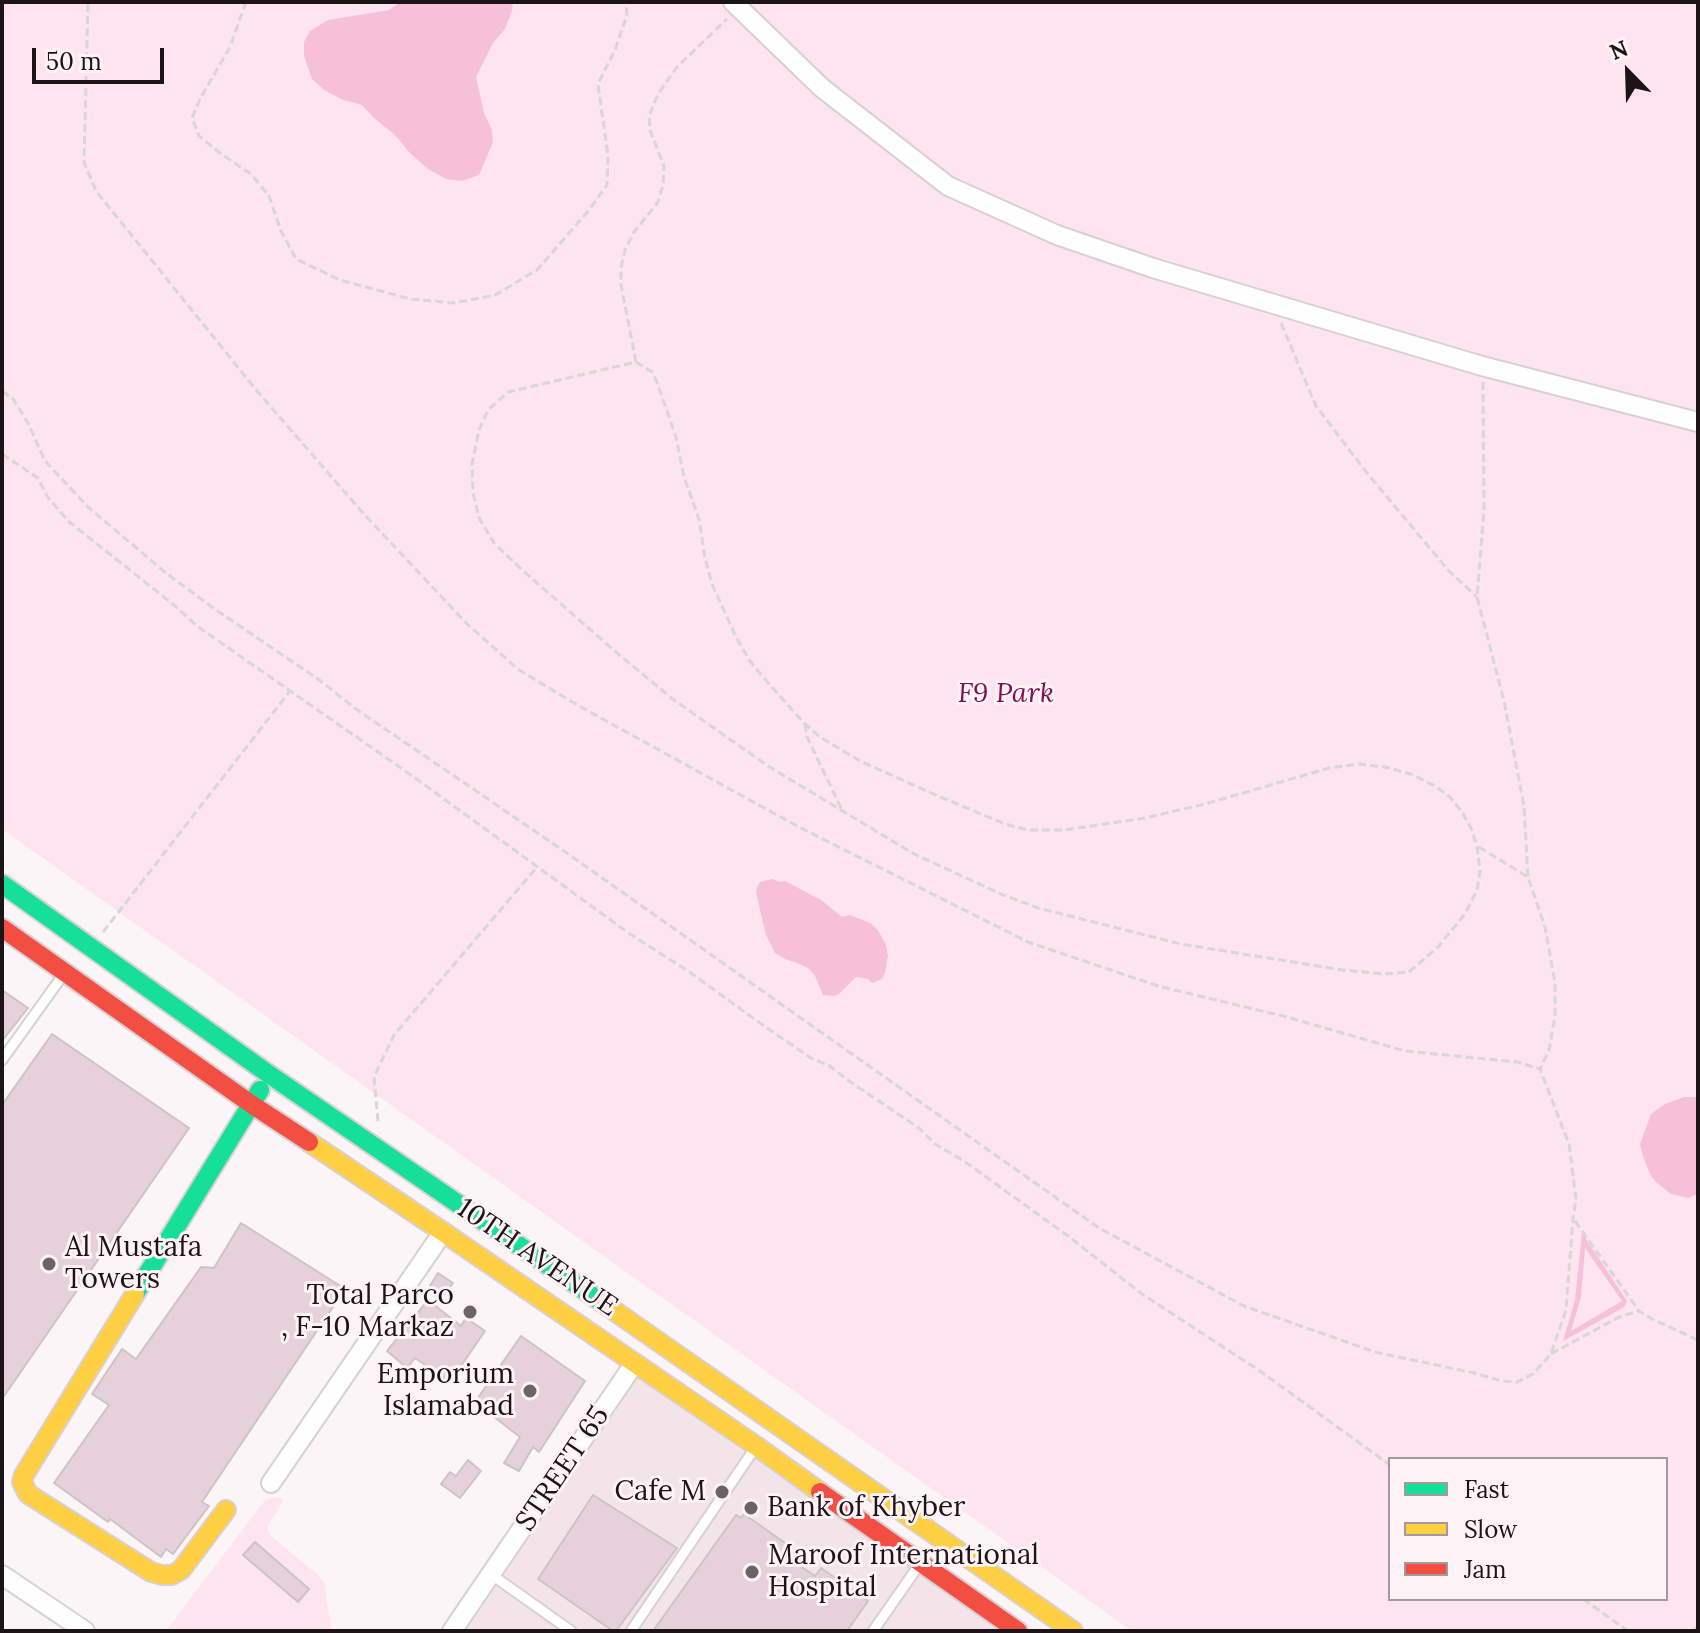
<!DOCTYPE html>
<html>
<head>
<meta charset="utf-8">
<style>
	body { margin:0 }
	#map { position:relative; width:1700px; height:1633px; overflow:hidden; background:#fbf5f8; font-family:Lora,serif }
	canvas { display:block }
	.frame { position:absolute; inset:0; border:4px solid #1d1418; pointer-events:none }
	.legend { position:absolute; left:1388px; top:1457px; width:280px; height:144px; box-sizing:border-box; background:#fdf3f7; border:2px solid #a39a9e; margin:0; padding:10px 14px; list-style:none; font-size:24px; color:#1d1418 }
	.legend li { display:flex; align-items:center; gap:16px; height:40px }
	.legend b { width:40px; border:2px solid #a39a9e }
	.north { position:absolute; left:1588px; top:32px; width:80px; height:80px; -webkit-text-stroke:6px #fdf3f7; paint-order:stroke; rotate:337deg; font-size:22px; font-weight:700; line-height:32px; text-align:center; color:#1d1418 }
	.north::after { content:''; display:block; margin:auto; width:28px; height:36px; background:#1d1418; clip-path:polygon(50% 0,100% 100%,50% 72%,0 100%) }
	.scale { position:absolute; left:32px; top:48px; width:132px; height:36px; box-sizing:border-box; border:4px solid #1d1418; border-top:0; padding-left:10px; font-size:24px; line-height:28px; white-space:nowrap; color:#1d1418; -webkit-text-stroke:6px #fdf3f7; paint-order:stroke }
</style>
</head>
<body>
<div id="map">
<canvas width="1700" height="1633"></canvas>
<div class="frame"></div>
<ul class="legend">
<li><b style="height:10px;background:#16e098"></b>Fast</li>
<li><b style="height:10px;background:#ffcf43"></b>Slow</li>
<li><b style="height:10px;background:#f24e42"></b>Jam</li>
</ul>
<div class="north">N</div>
<div class="scale">50 m</div>
</div>
<script>
const g = document.querySelector('canvas').getContext('2d');
g.lineJoin = 'round';
function fill(path, color) { g.fillStyle = color; g.fill(path, 'evenodd'); }
const shape = rows => new Path2D(rows.map(r => 'M' + r).join(''));
function stroke(path, color, width, dash) { g.strokeStyle = color; g.lineWidth = width; g.lineCap = dash ? 'butt' : 'round'; g.setLineDash(dash || []); g.stroke(path); }
function write(font, color, halo, rows, align = 'center') {
  g.font = font + ' Lora,serif'; g.lineWidth = 6; g.setLineDash([]); g.textBaseline = 'middle'; g.strokeStyle = halo; g.fillStyle = color; for (const [text, x, y, turn = 0] of rows) {
    g.save(); g.translate(x, y); g.rotate((+turn || 0) * Math.PI / 180); g.textAlign = isNaN(turn) ? turn : align; if (halo) g.strokeText(text, 0, 0); g.fillText(text, 0, 0); g.restore();
  }
}
const built = shape([
	[637,1377,1000,1631,465,1631]
]);
const green = shape([
	[2,2,1698,2,1698,1631,1132,1631,2,829],
	[1390,1459,1666,1459,1666,1599,1390,1599],
	[276,1497,281,1498,283,1501,268,1526,268,1531,270,1535,319,1576,324,1583,332,1631,166,1631,265,1500]
]);
const water = shape([
	[400,2,513,2,512,11,505,29,493,43,476,77,484,113,492,130,493,142,479,175,462,181,446,179,428,169,410,153,394,134,375,119,362,105,343,100,324,90,312,79,304,56,304,42,310,31,328,20,389,10],
	[772,879,780,882,785,881,821,900,842,917,850,915,870,923,878,930,886,945,888,956,885,973,882,979,872,983,868,979,856,977,839,994,834,996,823,995,815,976,808,968,797,963,785,959,775,953,766,935,756,893,757,887,760,882],
	[1684,1097,1698,1097,1698,1194,1688,1198,1671,1194,1656,1182,1651,1176,1643,1157,1640,1144,1651,1114,1665,1104],
	[1582,1233,1627,1301,1625,1306,1621,1309,1563,1341,1575,1300],
	[1585,1248,1622,1301,1571,1331,1581,1297]
]);
const building = shape([
	[2,990,28,1008,2,1041,2,990],
	[52,1034,189,1128,2,1399,2,1105,52,1034],
	[241,1223,345,1289,202,1502,209,1506,173,1554,166,1549,161,1557,110,1519,108,1522,54,1483,109,1405,92,1394,122,1349,136,1359,201,1267,214,1268,241,1223],
	[438,1273,453,1283,444,1295,430,1286,438,1273],
	[428,1300,461,1326,466,1318,485,1331,450,1382,415,1358,407,1368,387,1351,428,1300],
	[521,1336,585,1381,539,1452,533,1447,519,1471,504,1463,520,1437,475,1402,521,1336],
	[468,1460,481,1471,460,1498,441,1484,450,1472,456,1476,468,1460],
	[593,1495,677,1548,616,1631,613,1631,538,1579,593,1495],
	[744,1514,792,1548,786,1556,815,1576,821,1568,868,1601,847,1631,653,1631,736,1515,741,1518,744,1514],
	[255,1542,309,1589,298,1602,243,1555,255,1542]
]);
const path = shape([
	[246,2,230,47,201,97,192,118,199,136,220,153,251,174,269,196,281,231,296,259,340,280,410,299,454,303,495,295,537,270,589,210,607,185,608,156,598,84,615,50,627,15,626,2],
	[1281,323,1316,406,1367,473,1449,571,1477,597],
	[636,362,652,372,657,382,676,437,684,477,699,519,705,558,712,584,736,637,750,661,768,683,805,724,820,737,860,761,929,792,1005,824,1028,830,1064,830,1145,818,1205,804,1329,768,1360,764,1385,767,1411,774,1435,786,1450,797,1462,812,1471,828,1477,846,1480,871,1477,890,1465,914,1438,947,1409,972,1384,974,1343,970,1181,944,1038,908,1001,894,914,854,768,766,674,700,617,653,520,568,494,543,479,518,473,492,472,464,479,430,488,410,508,392,636,362],
	[636,362,621,285,621,268,625,250,634,232,658,202,663,185,664,166,650,130,649,116,658,94,677,67,727,19],
	[1483,382,1484,510,1477,597,1504,701,1524,806,1528,877],
	[2,391,13,399,28,423,45,461,88,507,166,573,216,610,318,679,356,709,561,849,1099,1228,1244,1306,1375,1352,1474,1373,1502,1381,1517,1382,1533,1374,1551,1354,1566,1310,1573,1219,1576,1199,1569,1144,1540,1069,1517,1062,1405,1051,1287,1017,1158,986,1028,942,797,826,579,706,519,670,467,624,363,513,257,391,96,191,84,162,88,2],
	[2,454,38,478,47,496,68,521,174,605,197,626,411,775,630,934,688,971,767,1028,811,1058,830,1066,846,1079,919,1128,935,1144,964,1161,1068,1236,1142,1294,1260,1371,1390,1465],
	[805,724,807,737,843,812],
	[1479,847,1528,877,1545,927,1555,983,1555,1016,1549,1050,1540,1069],
	[103,932,290,691],
	[378,1121,374,1077,394,1035,537,867],
	[1575,1221,1639,1311,1652,1319,1698,1340],
	[1551,1354,1619,1317,1639,1311],
	[1583,1599,1628,1631],
	[1694,1631,1698,1626]
]);
const lane = shape([
	[2,1060,63,975],
	[492,1575,571,1631],
	[631,1631,755,1448],
	[873,1631,919,1565]
]);
const street = shape([
	[733,2,822,88,948,186,1057,235,1153,268,1482,366,1698,422],
	[271,1483,443,1232],
	[2,1575,85,1631],
	[452,1631,634,1364]
]);
const fast = shape([
	[2,884,270,1075,603,1303],
	[135,1294,260,1090]
]);
const slow = shape([
	[309,1142,443,1232,756,1446,820,1492],
	[135,1294,24,1475,22,1482,28,1494,151,1572,162,1575,172,1575,181,1570,226,1510],
	[603,1303,1073,1631]
]);
const jam = shape([
	[2,928,251,1104,309,1142],
	[820,1492,1018,1631]
]);
const markers = [
	[49,1264,8,"#6b6366"],
	[470,1312,8,"#6b6366"],
	[530,1391,8,"#6b6366"],
	[722,1492,8,"#6b6366"],
	[751,1508,8,"#6b6366"],
	[752,1572,8,"#6b6366"]
];
const parkNames = [
	["F9 Park",1006,694]
];
const poiNames = [
	["Al Mustafa",65,1248],
	["Towers",65,1280],
	["Total Parco",454,1296,"right"],
	[", F-10 Markaz",454,1328,"right"],
	["Emporium",514,1375,"right"],
	["Islamabad",514,1407,"right"],
	["Cafe M",706,1492,"right"],
	["Bank of Khyber",767,1508],
	["Maroof International",768,1556],
	["Hospital",768,1588]
];
const streetNames = [
	["10TH AVENUE",537,1258,34],
	["STREET 65",563,1469,-56]
];
fill(built, '#f3e4ea');
fill(green, '#fde4ef');
fill(water, '#f7c0d9');
fill(building, '#e6d1db');
stroke(building, '#cbc4c7', 2);
stroke(lane, '#d9d0d4', 13);
stroke(street, '#d9d0d4', 22);
stroke(fast, '#d9d0d4', 22);
stroke(slow, '#d9d0d4', 22);
stroke(jam, '#d9d0d4', 22);
stroke(path, '#d8d6d7', 3, [8, 4]);
stroke(lane, '#fefefe', 9);
stroke(street, '#fefefe', 18);
stroke(fast, '#16e098', 18);
stroke(slow, '#ffcf43', 18);
stroke(jam, '#f24e42', 18);
for (const [x, y, r, color] of markers) { const dot = new Path2D(); dot.arc(x, y, r, 0, 2 * Math.PI); g.fillStyle = color; g.fill(dot); stroke(dot, '#fdf3f7', 3); }
write('italic 28px', '#7e1152', '#fdf3f7', parkNames);
write('28px', '#1d1418', '#fdf3f7', poiNames, 'left');
write('28px', '#1d1418', '#fdf3f7', streetNames);
</script>
</body>
</html>
